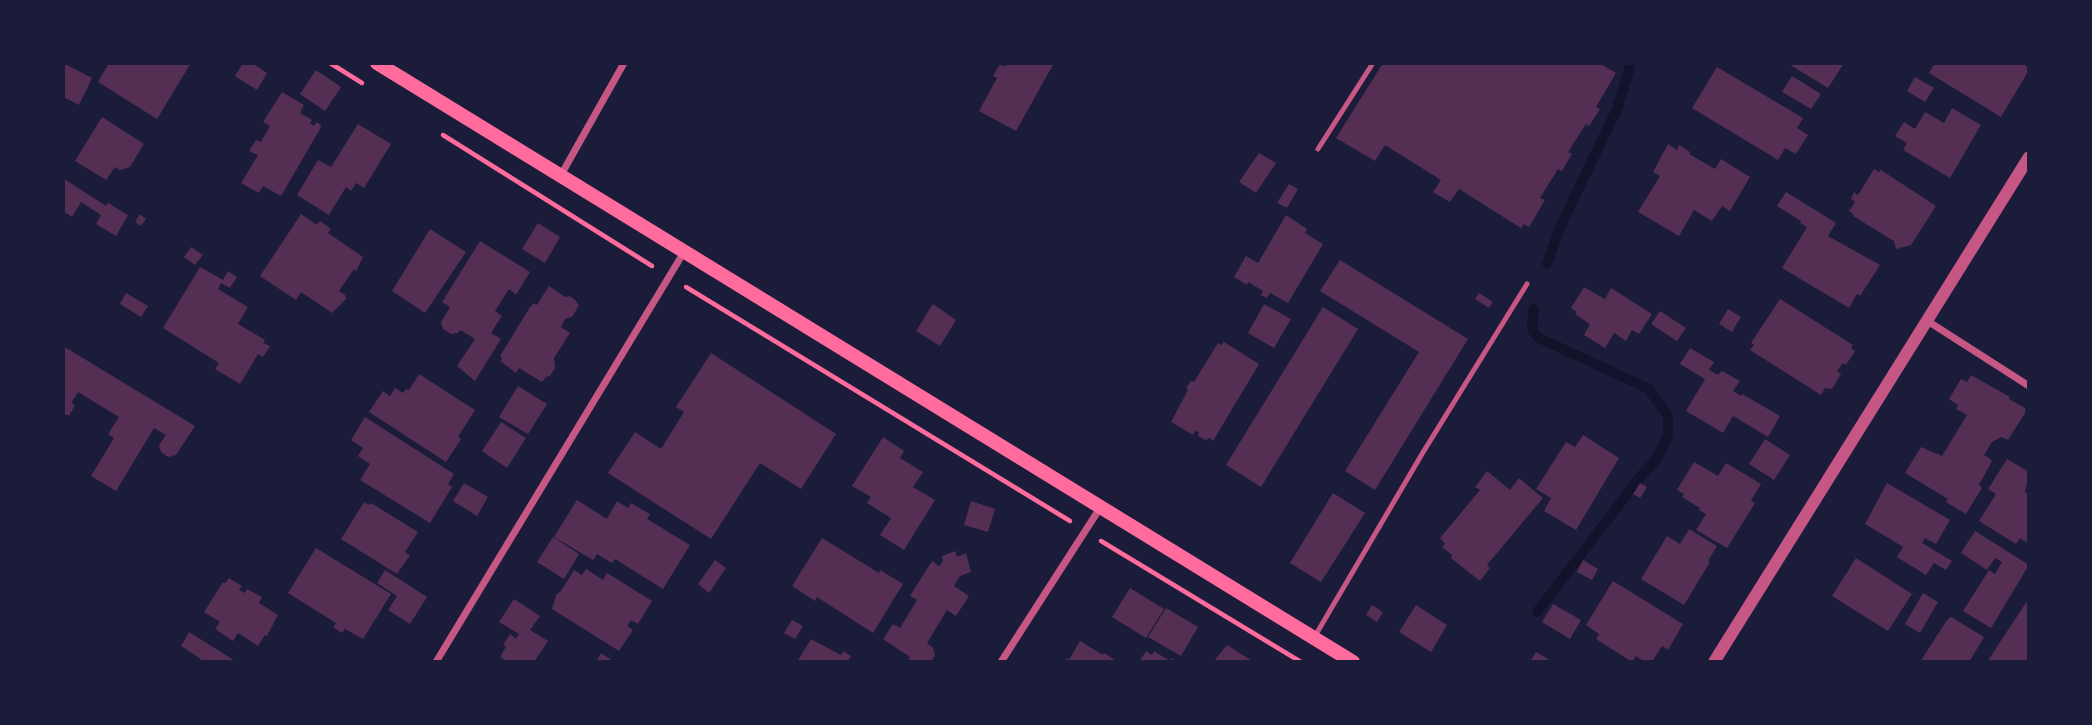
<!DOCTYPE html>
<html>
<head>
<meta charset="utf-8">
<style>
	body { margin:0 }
	#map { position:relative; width:2092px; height:725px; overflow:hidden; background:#1b1b3a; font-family:"Noto Sans",sans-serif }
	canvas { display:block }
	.frame { position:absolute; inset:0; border:65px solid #1b1b3a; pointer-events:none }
</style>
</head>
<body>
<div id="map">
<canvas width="2092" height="725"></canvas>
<div class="frame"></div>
</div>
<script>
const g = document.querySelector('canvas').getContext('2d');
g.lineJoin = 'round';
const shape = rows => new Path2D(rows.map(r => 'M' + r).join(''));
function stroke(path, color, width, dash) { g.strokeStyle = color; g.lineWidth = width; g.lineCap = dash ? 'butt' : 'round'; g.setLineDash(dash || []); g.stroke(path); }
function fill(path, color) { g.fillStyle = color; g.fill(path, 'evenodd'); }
const stream = shape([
	[1547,263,1562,223,1617,109,1631,63],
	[1534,309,1532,324,1533,331,1539,338,1649,389,1668,416,1668,435,1656,460,1641,476,1537,612]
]);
const building = shape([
	[109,63,191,63,157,119,98,82],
	[243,63,252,63,267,73,257,90,235,76],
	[1006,63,1054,63,1016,131,979,111,997,78,993,76,1000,64,1004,67],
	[1383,63,1599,63,1616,73,1596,107,1600,109,1589,126,1586,124,1568,152,1572,154,1562,171,1558,169,1540,198,1545,200,1529,227,1524,224,1521,228,1459,189,1450,202,1433,192,1441,180,1385,145,1375,161,1336,138],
	[1787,63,1844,63,1828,88],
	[1935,63,2021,63,2029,68,2029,70,2001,117,1929,73],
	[65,64,92,78,79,105,63,97],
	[1717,67,1803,118,1797,128,1808,135,1796,154,1785,148,1778,160,1692,108],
	[316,70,341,87,325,111,300,94],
	[1792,76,1821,94,1811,109,1782,92],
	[1915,77,1934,88,1925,102,1907,91],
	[282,92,304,105,300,113,312,120,310,123,314,126,316,122,321,125,320,129,281,196,263,186,259,193,241,183,258,155,249,151,256,140,261,142,270,126,263,122],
	[1952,108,1981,125,1950,178,1903,150,1907,143,1895,136,1904,122,1915,129,1925,112,1944,123],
	[102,117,144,144,130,167,120,170,115,167,106,180,75,161],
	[358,124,391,144,364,188,356,183,351,191,346,187,329,215,297,195,318,160,331,167],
	[1668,144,1677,150,1679,145,1690,152,1689,154,1715,169,1721,159,1750,177,1730,211,1722,206,1712,221,1694,210,1679,236,1638,212,1660,176,1653,172],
	[1259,153,1276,163,1256,193,1239,182],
	[1874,169,1879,172,1881,170,1936,206,1911,245,1896,249,1894,241,1853,216,1854,215,1849,211,1855,202,1851,199,1854,192,1858,195],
	[63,178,106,206,108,203,128,215,116,236,96,224,101,215,81,202,72,217,63,211],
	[1289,184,1298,189,1287,208,1277,203],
	[1786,192,1836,223,1828,236,1880,265,1860,296,1857,294,1849,308,1782,268,1807,227,1800,223,1801,221,1777,206],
	[140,214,146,219,141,226,135,222],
	[301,214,317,225,320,221,331,229,328,233,363,257,356,271,354,269,339,291,345,295,346,299,332,313,301,292,296,300,260,276],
	[1286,215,1307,229,1305,233,1323,244,1288,303,1270,293,1267,298,1261,295,1263,291,1248,282,1247,285,1234,277,1246,256,1258,263],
	[538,223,560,237,545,263,522,249],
	[430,229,466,252,425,313,392,291],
	[480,241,530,272,516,295,509,289,495,311,502,316,491,333,501,339,475,381,457,366,475,339,460,330,458,333,451,334,443,329,441,322,450,307,442,302],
	[191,247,203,255,195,265,184,257],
	[1340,260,1468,339,1375,490,1345,471,1419,352,1320,291],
	[200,267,223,280,228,271,237,277,230,288,221,283,218,289,248,307,238,324,265,340,263,343,270,346,263,357,258,354,240,384,215,369,219,363,163,328],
	[549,286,565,297,569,296,574,299,579,305,572,317,565,319,561,327,570,333,554,358,555,368,550,376,546,377,542,382,519,368,516,373,500,361,502,358,500,356,530,307,534,303,537,305],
	[1584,287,1605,299,1611,288,1652,314,1639,334,1632,330,1626,341,1614,333,1605,348,1584,335,1590,324,1575,314,1577,312,1571,308],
	[126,293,148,306,141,317,120,304],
	[1479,293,1493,302,1489,308,1475,299],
	[1780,299,1853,345,1851,348,1855,351,1846,365,1843,363,1837,371,1841,374,1832,389,1825,388,1821,395,1750,350,1754,345,1751,343],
	[933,304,956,320,940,346,916,331],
	[1264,304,1291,319,1274,348,1248,333],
	[1323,307,1358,329,1261,487,1226,465],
	[1728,309,1741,317,1732,332,1719,324],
	[1660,311,1686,328,1677,341,1651,324],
	[1224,342,1259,364,1213,441,1210,438,1206,440,1198,436,1199,432,1195,431,1193,435,1171,422,1188,390,1186,388,1191,381,1194,382,1218,343,1221,345],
	[63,346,195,426,176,455,168,457,161,452,159,445,166,435,154,428,116,491,91,476,114,438,108,434,119,417,78,392,71,403,75,405,69,416,66,414,63,419],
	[1690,348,1714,362,1709,370,1718,375,1722,371,1740,381,1733,391,1741,396,1742,394,1780,416,1768,437,1733,416,1723,433,1686,411,1705,379,1680,364],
	[711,353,836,434,801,489,760,463,711,539,608,473,635,432,661,449,684,412,676,407],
	[419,374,475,410,458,437,461,439,446,462,369,412,383,391,390,396,395,388,403,393,406,389,409,390],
	[1971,375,2010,397,2009,399,2025,408,2025,413,2008,440,2001,437,1992,442,1984,455,1992,460,1990,465,1979,485,1982,488,1966,514,1946,502,1948,499,1905,473,1921,447,1942,456,1967,415,1956,409,1958,405,1949,399,1961,379,1967,382],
	[518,386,547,404,528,434,499,417],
	[365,417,454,474,448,484,452,487,430,523,360,480,370,464,358,456,363,448,351,440],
	[501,422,526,438,507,468,482,451],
	[1583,435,1619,458,1576,530,1544,511,1551,498,1536,489,1566,442,1575,447],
	[883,437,904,451,900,458,923,472,913,487,935,500,904,550,880,535,891,518,867,503,871,497,852,486],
	[1765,439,1790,455,1774,480,1749,464],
	[2007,459,2029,472,2025,492,2029,494,2029,544,2020,538,2016,544,1979,521,1996,494,1988,489],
	[1694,462,1718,476,1726,463,1761,484,1751,501,1755,503,1727,548,1696,530,1706,514,1699,510,1700,508,1682,497,1684,494,1677,490],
	[1487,471,1510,490,1519,478,1543,498,1487,565,1490,568,1480,581,1451,558,1452,555,1442,547,1445,544,1440,538,1480,490,1475,487],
	[464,483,488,497,477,516,453,501],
	[1640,483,1647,487,1640,498,1633,494],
	[1887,483,1950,520,1936,544,1925,538,1922,543,1952,561,1946,570,1934,563,1926,575,1897,557,1903,547,1865,524],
	[1333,493,1365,513,1321,582,1290,563],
	[577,500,607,519,617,501,628,508,631,503,650,514,647,519,690,545,663,589,615,559,612,563,597,554,593,560,554,537],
	[971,501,995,509,988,532,964,525],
	[364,502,369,505,371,503,418,532,405,552,410,555,397,574,341,539],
	[1689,529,1717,546,1708,561,1710,562,1684,605,1641,579,1667,536,1680,544],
	[1975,531,2029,565,1991,628,1963,611,1989,570,1995,574,2002,562,1995,558,1987,570,1961,553],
	[553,537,579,554,564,579,537,562],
	[822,538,879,573,880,570,903,584,873,633,817,597,815,601,792,586],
	[316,548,391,594,363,639,345,629,342,633,333,627,336,623,288,593],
	[955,551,957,557,966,553,971,572,960,576,954,586,969,596,956,616,947,610,927,643,933,648,935,656,931,662,912,662,908,660,910,657,883,639,893,624,900,628,917,600,910,596,932,561,939,566,943,561,942,556],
	[1856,558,1912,594,1888,631,1832,596],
	[715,560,726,568,709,593,698,584],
	[1583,560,1598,569,1592,580,1577,572],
	[586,569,603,580,607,573,652,601,638,624,631,620,627,626,633,630,619,651,552,609,556,595,561,591,574,570,582,575],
	[385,570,427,597,410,624,388,610,397,596,377,583],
	[229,578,242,586,239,590,245,593,247,589,262,597,259,603,278,615,267,636,265,635,258,646,238,633,233,641,215,629,220,622,204,612,223,582,225,583],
	[1613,581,1683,624,1668,650,1662,646,1652,662,1645,662,1636,656,1632,662,1596,639,1599,634,1586,625],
	[1130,588,1164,609,1146,638,1112,617],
	[1923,593,1938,602,1920,633,1905,624],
	[2029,598,2029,662,1987,662],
	[514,599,540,616,530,630,548,641,534,662,507,662,500,657,506,647,503,645,510,634,516,639,519,634,499,622],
	[1553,604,1581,620,1570,639,1542,622],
	[1372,605,1383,612,1377,622,1366,615],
	[1416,605,1447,625,1431,652,1399,632],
	[1166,608,1198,627,1181,656,1148,637],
	[1951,617,1984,637,1969,662,1920,662,1947,620],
	[792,620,803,626,795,639,784,633],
	[189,632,237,662,198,662,201,659,181,646],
	[811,639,841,655,843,651,851,656,849,660,853,662,797,662],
	[1080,641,1103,655,1104,653,1118,662,1065,662,1067,658,1069,660],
	[1227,645,1254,662,1213,662],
	[1146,651,1152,655,1154,651,1170,661,1172,658,1178,662,1139,662],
	[1536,652,1553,662,1530,662],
	[601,653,615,662,596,662]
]);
const path = shape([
	[330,63,362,83],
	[443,135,652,266],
	[686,287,1070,521],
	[1101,541,1301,662]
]);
const service = shape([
	[1318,149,1373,63],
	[1315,636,1422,454,1527,284]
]);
const minor = shape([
	[561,175,624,63],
	[1926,320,2029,386],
	[436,662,684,252],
	[1001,662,1100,508]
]);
const tertiary = shape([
	[1714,662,2029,157]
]);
const secondary = shape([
	[377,63,1353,662]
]);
stroke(stream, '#12122b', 10);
fill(building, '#542f53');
stroke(path, '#ff6b9d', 4.5);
stroke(service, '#c65784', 5);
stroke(minor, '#c65784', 7);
stroke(tertiary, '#c65784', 12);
stroke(secondary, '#ff6b9d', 14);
</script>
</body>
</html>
